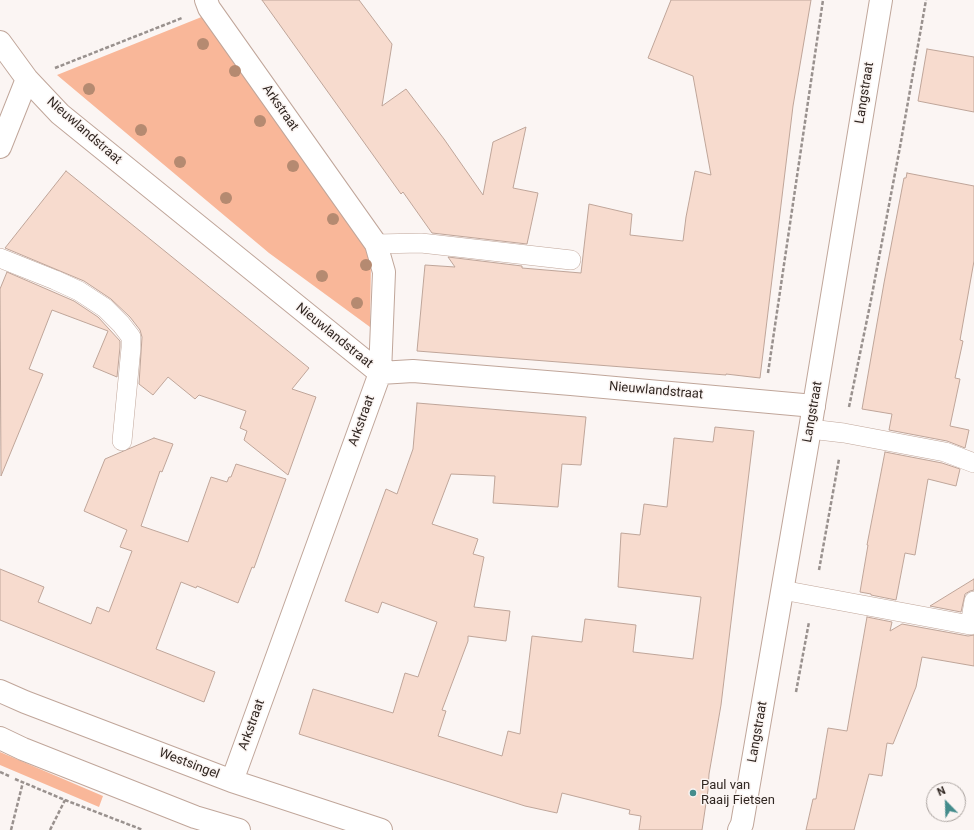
<!DOCTYPE html>
<html>
<head>
<meta charset="utf-8">
<style>
	body { margin:0 }
	#map { position:relative; width:974px; height:830px; overflow:hidden; background:#fbf5f3; font-family:Roboto,sans-serif }
	canvas { display:block }
	.north { position:absolute; left:926px; top:782px; width:40px; height:40px; box-sizing:border-box; background:#fbf5f3; border:1px solid #aaa39f; border-radius:50%; rotate:337deg; font-size:11px; font-weight:700; line-height:16px; text-align:center; color:#312722 }
	.north::after { content:''; display:block; margin:auto; width:14px; height:18px; background:#448c8c; clip-path:polygon(50% 0,100% 100%,50% 72%,0 100%) }
</style>
</head>
<body>
<div id="map">
<canvas width="974" height="830"></canvas>
<div class="north">N</div>
</div>
<script>
const g = document.querySelector('canvas').getContext('2d');
g.lineJoin = 'round';
function fill(path, color) { g.fillStyle = color; g.fill(path, 'evenodd'); }
const shape = rows => new Path2D(rows.map(r => 'M' + r).join(''));
function stroke(path, color, width, dash) { g.strokeStyle = color; g.lineWidth = width; g.lineCap = dash ? 'butt' : 'round'; g.setLineDash(dash || []); g.stroke(path); }
function write(font, color, halo, rows, align = 'center') {
  g.font = font + ' Roboto,sans-serif'; g.lineWidth = 3; g.setLineDash([]); g.textBaseline = 'middle'; g.strokeStyle = halo; g.fillStyle = color; for (const [text, x, y, turn = 0] of rows) {
    g.save(); g.translate(x, y); g.rotate((+turn || 0) * Math.PI / 180); g.textAlign = isNaN(turn) ? turn : align; if (halo) g.strokeText(text, 0, 0); g.fillText(text, 0, 0); g.restore();
  }
}
const green = shape([
	[204,16,358,231,371,260,370,327,269,253,57,75],
	[0,752,103,796,99,807,0,765]
]);
const building = shape([
	[262,0,359,0,392,44,382,106,406,89,444,139,483,195,493,142,526,127,513,188,538,193,527,244,432,233,403,192,401,194,262,0],
	[671,0,811,0,793,106,760,378,726,374,726,375,417,351,425,265,455,267,448,257,522,266,522,268,581,273,589,204,632,214,630,235,683,241,686,217,695,171,711,175,693,76,648,58,671,0],
	[927,49,974,57,974,112,918,101,927,49],
	[66,171,309,368,292,389,316,397,288,475,244,440,247,431,240,428,246,411,199,395,195,399,168,377,153,395,139,384,142,337,140,330,130,317,111,299,84,281,5,248,66,171],
	[907,173,974,186,974,261,960,340,963,341,955,378,960,379,950,426,969,430,965,448,947,441,889,430,892,414,862,409,884,283,904,178,906,178,907,173],
	[7,272,74,301,98,317,120,341,120,347,117,377,93,367,108,331,52,310,29,369,43,374,1,476,0,289,7,272],
	[417,403,586,417,581,465,562,464,558,507,493,503,495,476,451,474,432,524,478,539,473,554,484,557,474,607,510,611,506,641,468,636,468,641,442,710,446,711,438,736,502,756,508,731,520,734,532,636,582,642,585,619,636,625,633,652,693,659,701,597,618,587,621,533,640,535,644,504,667,507,674,438,713,442,715,427,754,431,721,705,709,774,708,790,702,830,639,830,641,816,629,814,630,810,562,793,557,813,525,806,299,734,313,689,393,713,405,673,418,677,437,622,382,602,378,613,345,601,386,489,397,494,413,449,417,403],
	[154,438,173,444,162,472,160,471,141,526,188,542,211,477,227,482,229,477,231,477,236,464,286,479,254,568,252,567,238,603,197,586,196,588,181,582,156,649,215,672,204,702,0,620,0,569,44,587,38,602,91,624,97,607,109,612,132,551,120,547,127,530,84,511,105,459,154,438],
	[885,452,942,463,960,469,956,486,928,479,915,555,905,553,896,600,871,595,871,594,860,592,868,545,867,545,885,452],
	[974,579,974,590,970,591,965,594,961,612,930,606,974,579],
	[867,617,892,622,890,631,902,624,968,636,974,635,974,666,922,657,916,687,893,744,887,743,882,776,869,774,854,830,806,830,813,799,816,799,828,728,847,731,867,617]
]);
const path = shape([
	[55,68,182,18],
	[768,373,823,0],
	[849,407,870,305,900,147,926,0],
	[819,570,839,459],
	[796,692,809,622],
	[0,772,9,776],
	[15,779,65,800,143,830],
	[11,830,23,782],
	[50,830,65,800]
]);
const lane = shape([
	[376,244,421,243,571,260],
	[0,258,55,280,79,291,105,308,121,324,131,337,131,348,122,441],
	[810,429,844,433,945,452,974,463],
	[782,590,970,625,974,601]
]);
const street = shape([
	[206,0,209,8,376,244,384,272,380,373,232,781],
	[0,42,27,79,60,114,380,373,413,371,571,384,814,406],
	[0,147,27,79],
	[0,691,25,702,232,781,381,830]
]);
const secondary = shape([
	[0,738,23,749,195,817,239,830],
	[739,830,742,824,810,429,881,0]
]);
const trees = [
	[203,44],
	[235,71],
	[89,89],
	[260,121],
	[141,130],
	[180,162],
	[293,166],
	[226,198],
	[333,219],
	[366,265],
	[322,276],
	[357,303]
];
const markers = [
	[693,793,4,"#448c8c"]
];
const streetNames = [
	["Langstraat",865,93,-81],
	["Arkstraat",280,108,55],
	["Nieuwlandstraat",84,131,41],
	["Nieuwlandstraat",334,336,39],
	["Nieuwlandstraat",656,391,5],
	["Langstraat",813,412,-80],
	["Arkstraat",362,421,-70],
	["Arkstraat",252,725,-70],
	["Langstraat",758,732,-80],
	["Westsingel",189,764,21]
];
const poiNames = [
	["Paul van",701,786],
	["Raaij Fietsen",701,801]
];
fill(green, '#f9b799');
fill(building, '#f7dbce');
stroke(building, '#bfa599', 1);
stroke(lane, '#c0a69a', 20);
stroke(street, '#c0a69a', 24);
stroke(secondary, '#c0a69a', 24);
stroke(path, '#99918e', 2.5, [4, 2]);
stroke(lane, '#fff', 19);
stroke(street, '#fff', 22);
stroke(secondary, '#fff', 22);
g.fillStyle = '#b58a71';
for (const [x, y] of trees) { g.beginPath(); g.arc(x, y, 6, 0, 2 * Math.PI); g.fill(); }
for (const [x, y, r, color] of markers) { const dot = new Path2D(); dot.arc(x, y, r, 0, 2 * Math.PI); g.fillStyle = color; g.fill(dot); stroke(dot, '#fbf5f3', 1.5); }
write('13px', '#312722', '#fbf5f3', streetNames);
write('13px', '#312722', '#fbf5f3', poiNames, 'left');
</script>
</body>
</html>
